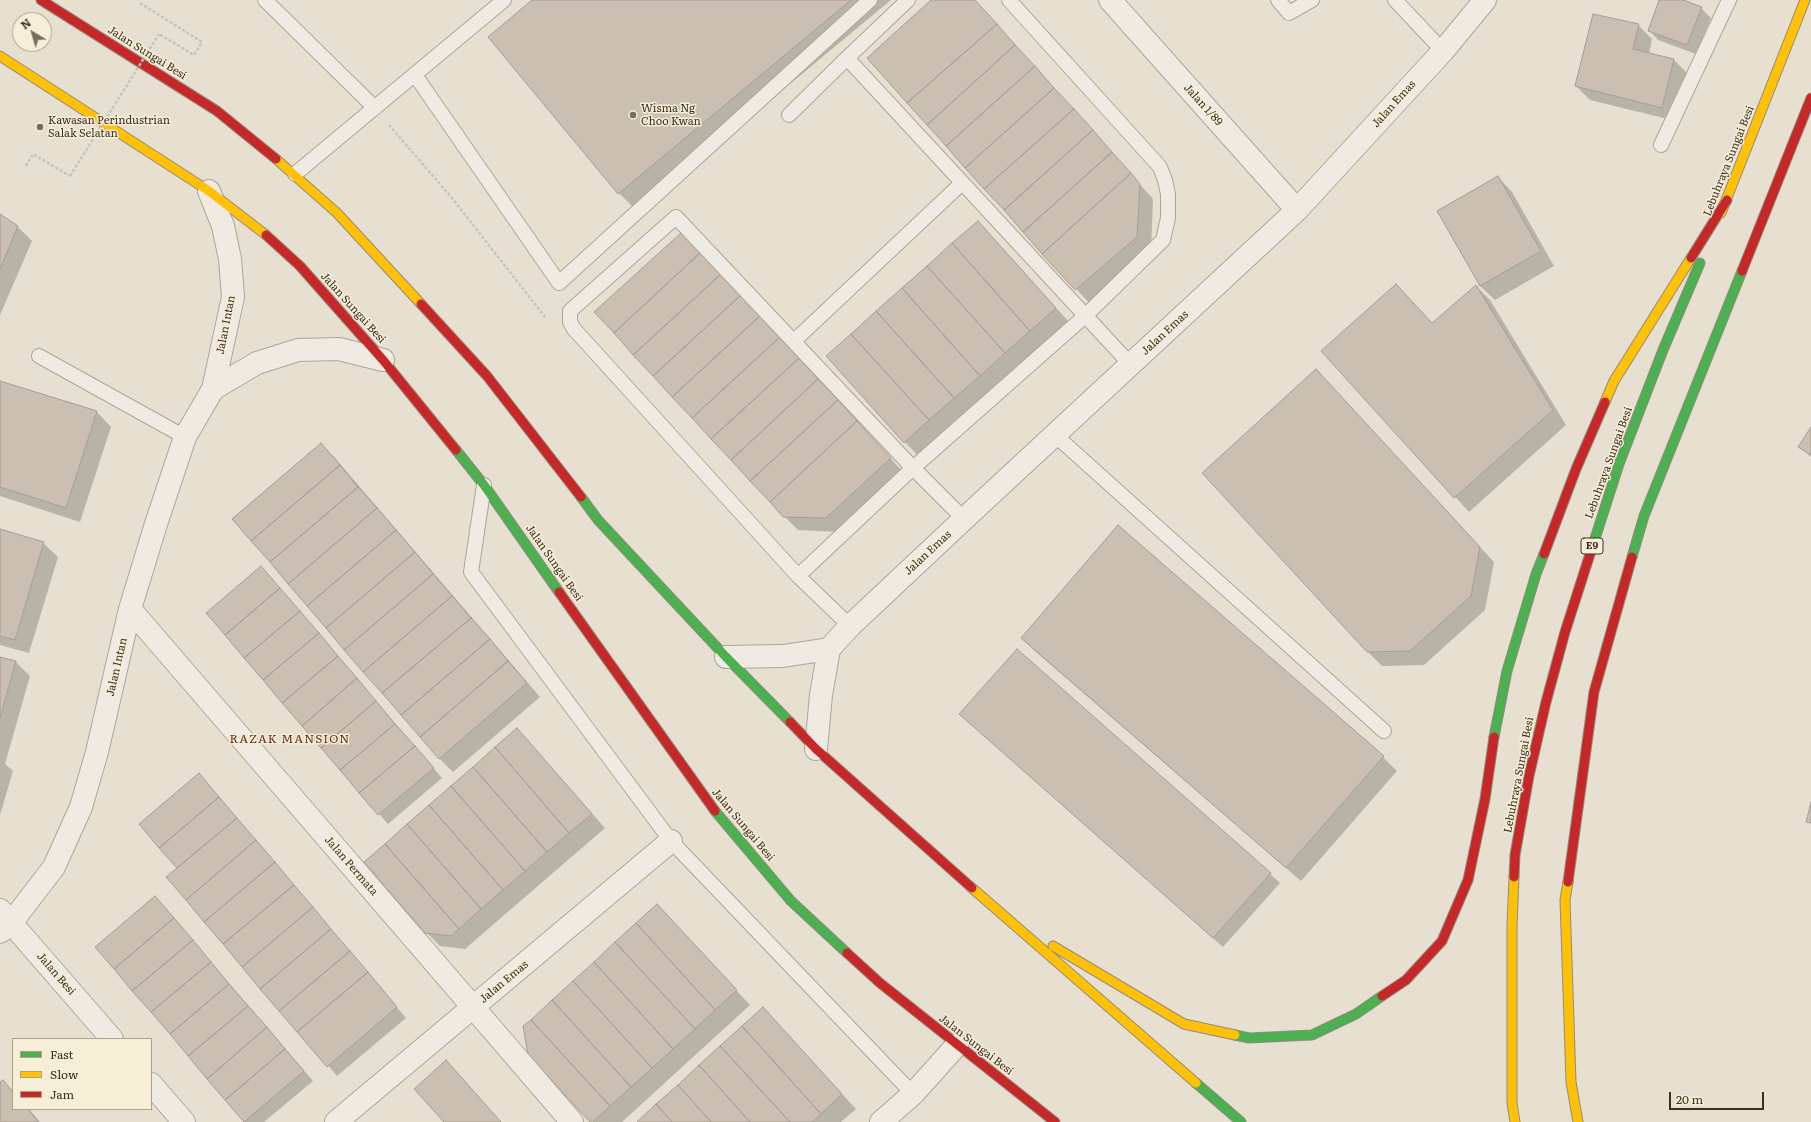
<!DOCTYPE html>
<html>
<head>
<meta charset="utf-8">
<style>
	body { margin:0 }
	#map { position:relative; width:1811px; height:1122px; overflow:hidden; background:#e7e0d1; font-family:Literata,serif }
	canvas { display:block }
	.legend { position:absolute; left:12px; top:1038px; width:140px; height:72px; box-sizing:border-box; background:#f7eed8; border:1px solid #ada18e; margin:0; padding:5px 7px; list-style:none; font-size:12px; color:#3d2e20 }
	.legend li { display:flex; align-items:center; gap:8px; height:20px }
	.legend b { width:20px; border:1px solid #ada18e }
	.north { position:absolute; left:12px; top:12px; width:40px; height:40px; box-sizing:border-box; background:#f7eed8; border:1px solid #ada18e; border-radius:50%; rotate:322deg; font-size:11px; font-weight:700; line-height:16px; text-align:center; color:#3d2e20 }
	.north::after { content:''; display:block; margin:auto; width:14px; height:18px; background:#786c5e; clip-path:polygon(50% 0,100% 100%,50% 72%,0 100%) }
	.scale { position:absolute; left:1669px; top:1092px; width:95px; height:18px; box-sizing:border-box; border:2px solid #3d2e20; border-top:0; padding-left:5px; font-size:12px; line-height:14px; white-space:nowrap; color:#3d2e20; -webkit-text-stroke:3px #f7eed8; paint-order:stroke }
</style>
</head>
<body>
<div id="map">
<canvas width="1811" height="1122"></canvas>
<ul class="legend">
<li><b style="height:5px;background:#4caf50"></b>Fast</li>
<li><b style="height:5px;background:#ffc107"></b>Slow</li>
<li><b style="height:5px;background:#c62828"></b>Jam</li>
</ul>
<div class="north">N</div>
<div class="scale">20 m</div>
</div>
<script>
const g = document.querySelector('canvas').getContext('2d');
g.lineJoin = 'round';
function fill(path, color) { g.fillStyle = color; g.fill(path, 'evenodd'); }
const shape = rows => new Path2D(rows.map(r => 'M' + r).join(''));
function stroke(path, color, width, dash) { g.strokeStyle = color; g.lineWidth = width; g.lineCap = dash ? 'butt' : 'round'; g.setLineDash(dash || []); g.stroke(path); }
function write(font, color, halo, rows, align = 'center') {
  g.font = font + ' Literata,serif'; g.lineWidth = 3; g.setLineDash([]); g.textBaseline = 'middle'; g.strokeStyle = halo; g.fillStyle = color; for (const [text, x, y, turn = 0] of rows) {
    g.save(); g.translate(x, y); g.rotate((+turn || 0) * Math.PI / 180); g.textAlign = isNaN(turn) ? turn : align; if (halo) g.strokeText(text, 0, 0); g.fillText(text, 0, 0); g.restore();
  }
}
const shadow = shape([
	[533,0,891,0,637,211,619,193],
	[932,0,975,0,1153,199,1151,251,1090,304,868,58],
	[1660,0,1680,0,1701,8,1711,18,1696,54,1658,40,1649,30],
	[1638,25,1652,39,1649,54,1674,60,1688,74,1676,121,1590,100,1576,86],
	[1498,177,1512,192,1554,266,1495,300,1480,286],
	[0,216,18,227,32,241,0,315],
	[978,222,1069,322,919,457,827,356],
	[696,247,904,473,840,532,798,530,784,516],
	[1396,285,1433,324,1476,286,1490,300,1566,425,1469,512,1323,352],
	[1316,370,1494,562,1485,610,1424,665,1382,666,1368,652],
	[0,382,97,412,111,427,80,522,0,496],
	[1811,429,1811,457,1800,447],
	[320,444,335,458,540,697,453,772,439,758],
	[0,530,43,543,58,557,29,653,0,645],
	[261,567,442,778,388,824,207,613],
	[1022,638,1383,757,1397,771,1301,881,1036,652],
	[0,658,16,662,30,676,5,764,13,771,0,815],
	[960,714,1270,874,1280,883,1223,947],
	[517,729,605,828,465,949,440,946,426,932],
	[199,774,406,1018,337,1076,168,877,178,868],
	[155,897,313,1081,264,1122,245,1122,97,947],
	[657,905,750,1005,622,1122,591,1122],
	[763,1008,856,1109,841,1122,638,1122],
	[3,1081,13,1091,13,1109,29,1109,40,1122,0,1122,0,1083]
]);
const building = shape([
	[532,0,851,0,618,194,488,37,532,0],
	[931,0,975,0,997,24,907,103,867,58,931,0],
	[1659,0,1683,0,1702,7,1687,45,1648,31,1659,0],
	[1593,14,1639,24,1633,49,1674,59,1662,108,1575,86,1593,14],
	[997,24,1015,45,927,125,907,103,997,24],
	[1015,45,1035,66,946,146,927,125,1015,45],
	[1035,66,1054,88,965,168,946,146,1035,66],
	[1054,88,1074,109,984,189,965,168,1054,88],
	[1074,109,1093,130,1004,210,984,189,1074,109],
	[1093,130,1112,152,1023,232,1004,210,1093,130],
	[1112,152,1131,173,1042,254,1023,232,1112,152],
	[1131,173,1140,184,1137,237,1075,290,1042,254,1131,173],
	[1498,176,1541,251,1480,286,1437,211,1498,176],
	[0,214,18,226,0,269,0,214],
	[978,221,1056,308,1030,331,952,243,978,221],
	[682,232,701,252,614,333,594,312,682,232],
	[952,243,1030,331,1005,353,927,266,952,243],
	[701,252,721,274,633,355,614,333,701,252],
	[927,266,1005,353,980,376,902,288,927,266],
	[721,274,741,295,653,376,633,355,721,274],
	[1396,284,1432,323,1476,285,1553,410,1454,498,1321,351,1396,284],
	[902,288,980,376,954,398,876,311,902,288],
	[741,295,760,316,672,397,653,376,741,295],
	[876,311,954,398,929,420,851,334,876,311],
	[760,316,780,337,692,418,672,397,760,316],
	[851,334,929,420,904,443,826,356,851,334],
	[780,337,799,358,711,439,692,418,780,337],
	[799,358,818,379,731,460,711,439,799,358],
	[1316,369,1480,547,1471,596,1410,651,1367,652,1202,473,1316,369],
	[818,379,838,400,750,481,731,460,818,379],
	[0,381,97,411,66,508,0,487,0,381],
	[838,400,857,421,770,502,750,481,838,400],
	[857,421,891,458,826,518,783,517,770,502,857,421],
	[1811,427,1811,455,1798,447,1811,427],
	[321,443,340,465,251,541,232,519,321,443],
	[340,465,358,487,270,562,251,541,340,465],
	[358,487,377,508,288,584,270,562,358,487],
	[377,508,396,530,307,606,288,584,377,508],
	[1118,525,1384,756,1286,868,1021,638,1118,525],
	[0,529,44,542,15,640,0,636,0,529],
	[396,530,415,552,326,628,307,606,396,530],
	[415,552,433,574,344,650,326,628,415,552],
	[261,566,280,588,225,635,206,613,261,566],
	[433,574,452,596,363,672,344,650,433,574],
	[280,588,300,611,244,658,225,635,280,588],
	[452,596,471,618,382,693,363,672,452,596],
	[300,611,319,633,263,680,244,658,300,611],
	[471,618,490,639,401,715,382,693,471,618],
	[319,633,338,656,282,703,263,680,319,633],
	[490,639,508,661,420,737,401,715,490,639],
	[1017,649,1271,873,1213,938,959,714,1017,649],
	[338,656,357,678,302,726,282,703,338,656],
	[0,657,16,661,0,718,0,657],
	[508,661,527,683,439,759,420,737,508,661],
	[357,678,376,701,321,748,302,726,357,678],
	[376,701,395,724,340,770,321,748,376,701],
	[395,724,415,746,359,793,340,770,395,724],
	[517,728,592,814,569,833,495,747,517,728],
	[415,746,434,768,378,815,359,793,415,746],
	[495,747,569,833,547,852,473,767,495,747],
	[473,767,547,852,525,871,451,786,473,767],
	[199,773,219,797,159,848,139,824,199,773],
	[451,786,525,871,503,890,429,805,451,786],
	[219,797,237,818,177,868,159,848,219,797],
	[1811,802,1811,823,1806,822,1811,802],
	[429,805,503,890,481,909,407,824,429,805],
	[237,818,256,840,186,900,166,877,237,818],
	[407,824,481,909,459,929,385,844,407,824],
	[256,840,275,862,204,922,186,900,256,840],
	[385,844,459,929,451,936,425,933,364,862,385,844],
	[275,862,294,885,223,944,204,922,275,862],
	[294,885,313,907,242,967,223,944,294,885],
	[155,896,174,918,114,969,95,947,155,896],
	[657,904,737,990,715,1010,636,923,657,904],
	[313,907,331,929,260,989,242,967,313,907],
	[174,918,193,940,132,991,114,969,174,918],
	[636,923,715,1010,695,1029,615,942,636,923],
	[331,929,350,951,279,1011,260,989,331,929],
	[193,940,211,962,151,1012,132,991,193,940],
	[615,942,695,1029,673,1049,594,962,615,942],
	[350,951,368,972,297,1032,279,1011,350,951],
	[211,962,229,984,170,1034,151,1012,211,962],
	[594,962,673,1049,652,1068,573,981,594,962],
	[368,972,397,1007,327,1067,297,1032,368,972],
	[573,981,652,1068,631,1087,552,1000,573,981],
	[229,984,248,1006,188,1056,170,1034,229,984],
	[552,1000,631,1087,610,1106,531,1020,552,1000],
	[248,1006,267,1027,207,1079,188,1056,248,1006],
	[763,1007,842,1094,821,1114,742,1026,763,1007],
	[531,1020,610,1106,593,1122,590,1122,528,1055,523,1026,531,1020],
	[742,1026,821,1114,812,1122,790,1122,720,1046,742,1026],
	[267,1027,285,1049,225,1100,207,1079,267,1027],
	[720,1046,790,1122,750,1122,699,1065,720,1046],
	[285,1049,304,1071,244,1122,225,1100,285,1049],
	[446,1060,501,1122,444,1122,414,1089,446,1060],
	[699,1065,750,1122,711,1122,678,1085,699,1065],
	[3,1080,13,1092,13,1109,28,1109,38,1122,0,1122,0,1082,3,1080],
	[678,1085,711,1122,672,1122,656,1104,678,1085],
	[656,1104,672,1122,637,1122,656,1104]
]);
const path = shape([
	[140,3,202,42,194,55,159,34],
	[389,125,452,198,545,317],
	[26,166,33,154,70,176]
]);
const lane = shape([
	[265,0,375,108],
	[908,0,847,58,1131,365],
	[1278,0,1289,13,1312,0],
	[1395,0,1443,51],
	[415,75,559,283,870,0],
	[789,115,847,58],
	[1661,145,1729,0],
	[295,174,504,0],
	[794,341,962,183],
	[39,356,185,437],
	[1055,435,1384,731],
	[484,485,471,572,671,841,913,1094],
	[798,576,913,468,1085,316,1163,240,1168,218,1168,194,1165,180,1160,167,1009,0],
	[850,626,798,576,574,329,570,322,570,311,676,217,913,468,964,519]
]);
const street = shape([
	[1110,0,1297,210],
	[213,389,257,363,298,350,339,349,383,360],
	[130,609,572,1122],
	[726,657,783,656,829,649],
	[816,749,821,695,829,649,850,626,964,519,1297,210,1443,51,1485,0],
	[0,910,112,1039],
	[0,932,11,923,54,867,81,807,97,752,130,609,156,524,185,437,213,389,233,297,230,259,223,226,209,191],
	[151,1084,184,1122],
	[336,1122,671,841],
	[881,1122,913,1094,957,1045]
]);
const fast = shape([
	[456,450,484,485,559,592],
	[581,497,598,520,726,657,790,722],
	[1591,551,1619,464,1663,350,1700,263],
	[1632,557,1644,516,1742,271],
	[1494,737,1507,671,1536,574,1544,554],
	[715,811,791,901,847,953],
	[1235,1035,1249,1038,1312,1035,1356,1014,1382,996],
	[1196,1083,1241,1122]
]);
const slow = shape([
	[0,56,209,191,266,235],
	[276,159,337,213,421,304],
	[1721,213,1805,0],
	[1605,402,1614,381,1691,258],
	[1514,877,1512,926,1512,1103,1515,1122],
	[1568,882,1565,900,1571,1082,1578,1122],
	[972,888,1196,1083],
	[1053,946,1184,1024,1235,1035]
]);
const jam = shape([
	[41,0,217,111,276,159],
	[266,235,300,266,383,360,456,450],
	[1691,258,1727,200],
	[1742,271,1811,98],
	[421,304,487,376,581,497],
	[1544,554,1576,469,1605,402],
	[559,592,715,811],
	[790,722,816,749,972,888],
	[1514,877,1515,855,1529,776,1546,702,1565,632,1591,551],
	[1568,882,1594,692,1632,557],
	[847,953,880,983,1055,1122],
	[1382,996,1406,980,1442,941,1468,880,1485,799,1494,737]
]);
const pathBridge = shape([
	[70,176,159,34]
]);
const markers = [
	[633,115,4,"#786c5e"],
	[40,127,4,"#786c5e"]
];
const shields = [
	[1592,546,22]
];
const shieldNames = [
	["E9",1592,546]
];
const streetNames = [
	["Jalan Sungai Besi",147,53,32],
	["Jalan Emas",1394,104,-48],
	["Jalan 1/89",1203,105,48],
	["Lebuhraya Sungai Besi",1729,161,-68],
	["Jalan Sungai Besi",353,308,48],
	["Jalan Intan",226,325,-79],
	["Jalan Emas",1165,333,-43],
	["Lebuhraya Sungai Besi",1609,463,-70],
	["Jalan Emas",928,553,-43],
	["Jalan Sungai Besi",554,563,55],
	["Jalan Intan",117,667,-77],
	["Lebuhraya Sungai Besi",1519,775,-79],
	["Jalan Sungai Besi",743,825,50],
	["Jalan Permata",351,866,49],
	["Jalan Besi",56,974,49],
	["Jalan Emas",504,982,-40],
	["Jalan Sungai Besi",976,1045,38]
];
const poiNames = [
	["Wisma Ng",641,109],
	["Choo Kwan",641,122],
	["Kawasan Perindustrian",48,121],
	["Salak Selatan",48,134]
];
const neighbourhoodNames = [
	["RAZAK MANSION",290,739]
];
fill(shadow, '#0003');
fill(building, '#cbbfb2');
stroke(building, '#a89c90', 1);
stroke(lane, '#ada599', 16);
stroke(street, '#ada599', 24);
stroke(fast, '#928b80', 11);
stroke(slow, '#928b80', 11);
stroke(jam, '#928b80', 11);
stroke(path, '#c8c2b9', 2.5, [3, 2]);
stroke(lane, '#efebe3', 14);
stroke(street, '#efebe3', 22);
stroke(fast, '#4caf50', 9);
stroke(slow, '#ffc107', 9);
stroke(jam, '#c62828', 9);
stroke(pathBridge, '#c8c2b9', 2.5, [3, 2]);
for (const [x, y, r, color] of markers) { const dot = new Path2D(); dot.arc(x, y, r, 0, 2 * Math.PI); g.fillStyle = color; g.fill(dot); stroke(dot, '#f7eed8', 1.5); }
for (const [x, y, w] of shields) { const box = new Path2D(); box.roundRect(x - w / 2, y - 8, w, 16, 3); g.fillStyle = '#f7eed8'; g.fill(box); stroke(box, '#3d2e20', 1); }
write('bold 10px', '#3d2e20', null, shieldNames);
write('11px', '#3d2e20', '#f7eed8', streetNames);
write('11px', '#3d2e20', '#f7eed8', poiNames, 'left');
g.letterSpacing = '1px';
write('12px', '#6b2e1e', '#f7eed8', neighbourhoodNames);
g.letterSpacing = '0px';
</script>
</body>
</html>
